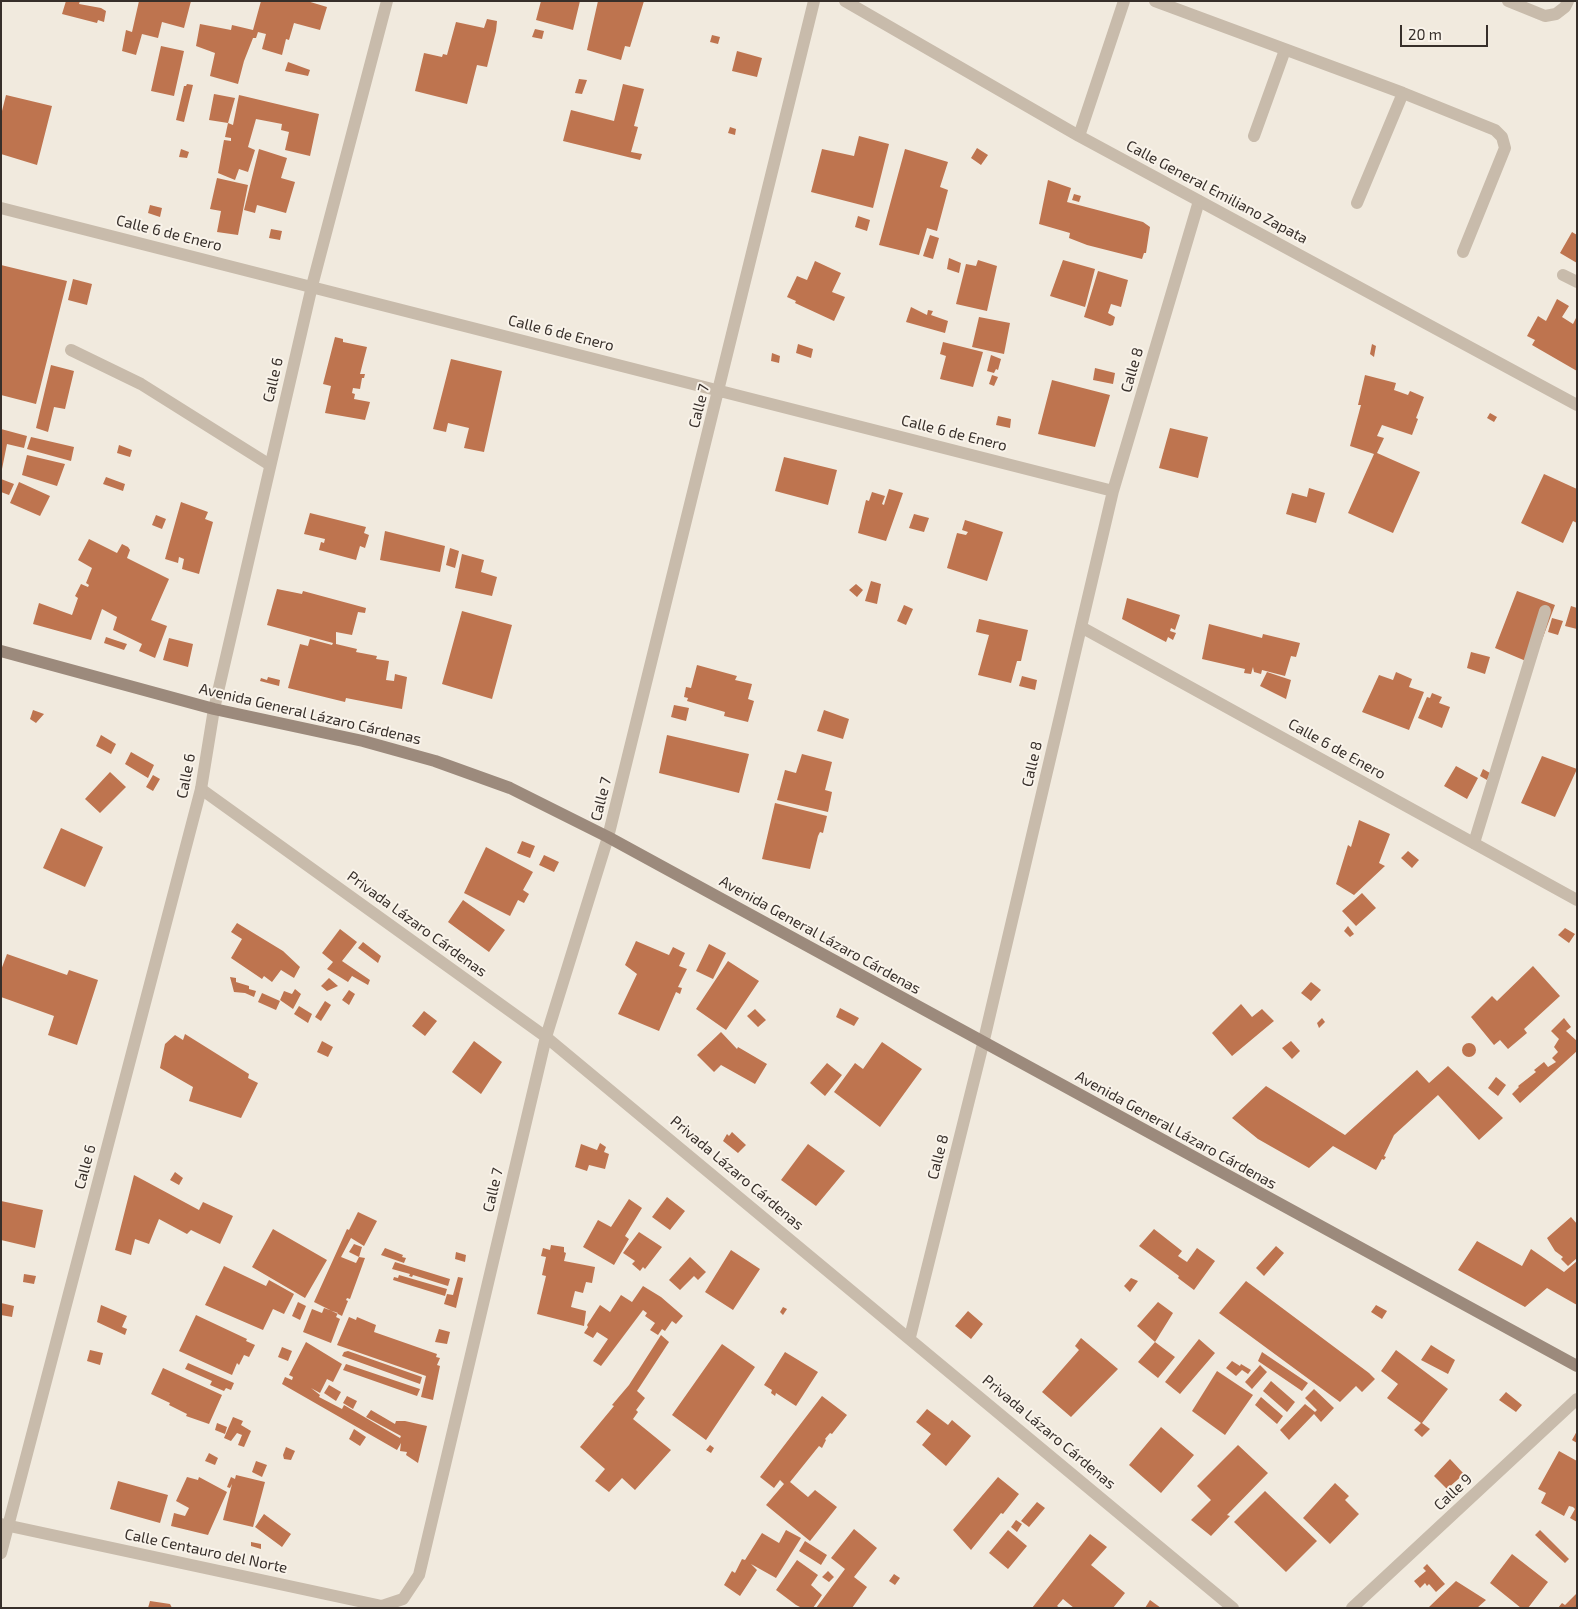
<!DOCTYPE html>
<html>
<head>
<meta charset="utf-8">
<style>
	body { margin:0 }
	#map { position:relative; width:1578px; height:1609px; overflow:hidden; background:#f1eade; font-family:"Exo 2",sans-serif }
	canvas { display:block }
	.frame { position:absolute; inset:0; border:2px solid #372f2a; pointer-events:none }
	.scale { position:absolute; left:1400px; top:25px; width:88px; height:22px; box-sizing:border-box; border:2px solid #372f2a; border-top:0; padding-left:6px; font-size:15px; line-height:18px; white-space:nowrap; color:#372f2a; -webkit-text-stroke:4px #f9f3ea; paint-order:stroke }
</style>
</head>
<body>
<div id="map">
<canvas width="1578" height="1609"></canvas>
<div class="frame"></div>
<div class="scale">20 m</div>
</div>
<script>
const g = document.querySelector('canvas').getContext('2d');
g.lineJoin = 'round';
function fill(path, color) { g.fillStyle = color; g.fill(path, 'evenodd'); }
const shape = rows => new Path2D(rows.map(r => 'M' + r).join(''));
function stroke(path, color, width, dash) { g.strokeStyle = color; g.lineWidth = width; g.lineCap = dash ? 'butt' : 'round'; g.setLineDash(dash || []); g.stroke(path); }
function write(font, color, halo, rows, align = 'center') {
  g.font = font + ' "Exo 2",sans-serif'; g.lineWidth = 4; g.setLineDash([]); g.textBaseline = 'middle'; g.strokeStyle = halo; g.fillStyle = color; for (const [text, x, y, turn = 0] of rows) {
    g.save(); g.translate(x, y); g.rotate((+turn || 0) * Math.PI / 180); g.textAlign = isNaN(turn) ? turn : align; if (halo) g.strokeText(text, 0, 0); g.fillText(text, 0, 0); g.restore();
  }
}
const building = shape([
	[66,1,80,1,79,4,101,8,106,11,104,22,98,20,97,23,62,14],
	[139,1,191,1,184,28,162,22,158,38,142,34,136,55,122,51,126,30,132,32],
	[261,1,307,1,327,7,320,30,294,23,289,40,286,39,282,55,262,49,266,34,258,32,256,38,253,38,244,61,238,84,210,76,215,53,196,46,200,24,231,30,232,25,253,30],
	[541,1,580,1,573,30,536,20],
	[598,1,644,1,630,47,625,46,621,60,587,50],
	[487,19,497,21,496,31,487,67,477,65,467,104,415,91,424,53,442,57,443,54,447,55,456,22,484,28],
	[535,29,544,31,542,39,532,37],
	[712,35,720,37,718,44,710,42],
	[161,46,184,51,174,96,151,91],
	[737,51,762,58,757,77,732,71],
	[288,62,310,70,308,76,285,71],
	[579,79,587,80,582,94,575,93],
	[187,84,193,85,184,122,176,120,184,86,186,86],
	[623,84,644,89,634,126,638,127,631,152,642,154,640,160,563,141,571,110,614,121],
	[214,94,235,98,228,123,233,125,239,95,319,114,310,156,285,150,289,132,281,130,282,124,256,119,248,147,255,150,248,172,239,169,235,180,218,173,224,140,231,141,231,138,225,137,228,123,209,120],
	[6,95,52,106,37,165,1,154,1,115],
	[730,127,736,129,735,135,728,133],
	[859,136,889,144,873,208,811,192,822,149,854,156],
	[977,148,988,155,981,165,971,158],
	[181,149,189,152,187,158,179,157],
	[259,149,287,158,281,178,295,182,286,213,257,205,255,213,244,210],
	[905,149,948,162,940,187,948,190,937,231,927,228,919,255,879,245],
	[217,178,248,185,238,235,217,232,221,211,210,209],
	[1048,180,1071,188,1067,202,1143,222,1150,227,1146,253,1144,253,1142,259,1087,245,1069,238,1070,233,1039,224],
	[1074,194,1081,196,1079,202,1072,200],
	[150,205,162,208,160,217,148,213],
	[858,216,870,220,867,231,855,227],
	[271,229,282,231,280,240,269,238],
	[1572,232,1577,235,1577,263,1560,253],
	[930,235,939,238,933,259,923,256],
	[949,258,961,263,959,273,947,269],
	[978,260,997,266,987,311,956,304,966,264,976,266],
	[1063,260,1095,269,1085,307,1050,296],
	[815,261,841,273,832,292,845,297,834,321,795,303,796,301,787,297,797,276,807,280],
	[1,265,67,281,36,404,1,395],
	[1098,271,1128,280,1121,307,1111,304,1108,313,1115,317,1113,325,1110,326,1084,317],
	[73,279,92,284,87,305,68,300],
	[1557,299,1569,306,1562,317,1573,324,1577,316,1577,371,1532,345,1535,340,1527,336,1538,316,1546,321],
	[911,307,927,315,928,310,933,311,931,315,948,321,945,333,906,322],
	[979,317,1010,323,1004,354,972,347],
	[335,337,343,339,343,342,367,347,360,374,365,374,364,378,362,378,360,389,353,388,352,393,355,394,354,399,370,402,365,420,325,413,331,386,323,384],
	[943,342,983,352,973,387,940,379,946,356,940,354],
	[798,344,813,349,811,358,796,353],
	[1372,344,1376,346,1374,357,1370,354],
	[772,353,780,356,779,363,771,361],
	[991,355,1001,359,998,370,996,369,994,373,987,371],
	[451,359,502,371,484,452,464,448,469,428,448,423,446,432,433,429],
	[51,365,74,371,65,409,54,407,48,432,36,428],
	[1095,368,1115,373,1113,384,1093,380],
	[992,375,998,377,994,386,989,384],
	[1365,375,1396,383,1394,390,1408,395,1410,391,1424,397,1416,418,1418,419,1412,435,1382,425,1377,436,1384,438,1377,453,1420,472,1393,533,1348,513,1374,454,1350,446,1361,405,1358,405],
	[1052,380,1110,395,1095,447,1038,434],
	[1490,413,1497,417,1494,422,1487,418],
	[998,416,1011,419,1010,428,996,425],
	[1170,428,1208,437,1198,478,1159,468],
	[1,429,27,436,24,448,7,444,2,469],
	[31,437,74,447,71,461,27,449],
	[119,445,132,450,130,457,117,453],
	[27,455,65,464,57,486,22,475],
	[784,457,837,470,828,505,775,491],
	[1544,474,1577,489,1577,523,1573,521,1563,543,1521,523],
	[106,477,125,484,123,491,103,484],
	[1,479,14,484,9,495,1,492],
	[19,482,50,496,40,516,10,503],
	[1309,488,1325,493,1316,523,1286,514,1292,493,1307,497],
	[889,489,903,493,886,541,858,533,866,500,869,501,872,492,885,496,882,504,884,505],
	[181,502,208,512,205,519,213,522,199,574,182,569,184,559,179,557,178,563,165,559],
	[310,513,366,527,364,533,369,535,365,548,360,546,356,560,319,550,321,542,324,543,325,539,304,534],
	[914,514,929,518,924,532,909,528],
	[156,515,166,519,162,529,152,525],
	[965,520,1003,532,987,581,947,568,957,533,966,535,968,532,962,530],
	[385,531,445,546,440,572,380,560],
	[89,539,117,553,122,544,128,547,130,550,127,558,169,579,151,620,167,626,155,658,139,651,142,644,113,630,117,617,102,609,91,640,33,624,39,603,72,615,78,598,75,596,81,584,88,587,89,585,86,583,92,568,78,560],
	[450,548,459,551,455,568,446,565],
	[462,554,484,560,481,572,497,577,492,596,455,588],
	[871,581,881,584,877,604,865,601],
	[856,584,863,590,857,597,849,590],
	[277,589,302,594,303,591,366,608,365,613,358,612,352,635,336,632,336,644,357,649,356,652,377,656,376,659,389,661,386,680,394,681,395,674,407,677,402,709,346,698,345,702,288,688,300,644,308,646,310,639,332,645,333,643,267,625],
	[1517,591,1555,605,1533,664,1495,648],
	[1127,598,1180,615,1175,630,1171,628,1170,631,1176,633,1173,640,1168,637,1166,642,1122,619],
	[904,605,913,609,906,625,897,621],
	[1571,606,1577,608,1577,629,1565,626],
	[462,611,512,625,492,699,442,684],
	[1552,618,1563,621,1558,635,1548,632],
	[979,619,1028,630,1021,661,1017,661,1011,683,978,675,989,635,976,632],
	[1209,624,1262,638,1263,634,1300,643,1296,657,1291,656,1285,676,1262,670,1261,674,1254,672,1253,667,1251,674,1244,673,1245,669,1202,659],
	[106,637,127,644,124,650,104,643],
	[169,638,193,644,188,667,163,660],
	[1471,652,1490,657,1485,674,1467,668],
	[697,665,737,676,735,680,752,684,748,699,754,701,748,722,724,716,725,712,687,701,688,698,684,697,686,687,691,688],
	[1267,672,1291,680,1286,699,1260,686],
	[1396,672,1412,679,1409,687,1424,692,1409,730,1362,712,1379,675,1393,680],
	[1022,676,1037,680,1035,690,1019,686],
	[268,677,280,680,279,686,260,681,261,678,267,680],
	[1432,693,1442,697,1439,703,1450,707,1442,728,1418,718,1427,697,1430,698],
	[674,705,689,708,686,721,671,717],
	[33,710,44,714,36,723,30,719],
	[824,710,849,719,843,739,817,731],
	[101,735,116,744,111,754,96,746],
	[667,735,749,754,739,793,659,773],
	[131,752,154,765,148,778,125,764],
	[802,754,832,762,825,790,832,792,828,812,777,800,785,770,796,773],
	[1542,756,1577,769,1555,817,1521,803],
	[1456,766,1478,778,1467,799,1444,786],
	[1483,769,1490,773,1487,780,1480,776],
	[110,772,126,787,100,813,85,799],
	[153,775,160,779,153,791,146,787],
	[775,803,827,816,823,833,820,832,818,836,810,869,762,859],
	[1359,820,1390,834,1379,863,1385,866,1354,895,1336,884,1348,845,1351,847],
	[61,828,103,847,85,887,43,868],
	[522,841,535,846,530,858,517,853],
	[486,847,533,872,523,890,529,894,524,903,518,900,510,916,464,893],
	[1408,851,1419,860,1412,868,1401,858],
	[544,855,559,862,554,872,539,865],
	[1362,893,1376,908,1356,926,1342,911],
	[463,900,505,930,489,952,448,922],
	[237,923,283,951,300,967,294,978,281,970,272,982,264,976,262,979,231,958,242,939,231,932],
	[1348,926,1354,934,1350,937,1344,931],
	[1565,928,1575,934,1569,943,1558,935],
	[340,929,357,942,342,961,370,980,368,985,352,976,348,982,327,969,333,962,322,953],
	[636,941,669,955,673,947,685,953,679,966,687,969,678,987,682,988,680,994,676,992,659,1031,618,1014,637,974,625,965],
	[363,942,381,956,378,963,358,948],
	[709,944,726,953,713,979,696,971],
	[7,954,67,975,69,970,98,980,77,1045,48,1035,54,1016,1,997,1,970],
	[728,961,759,981,726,1030,696,1009],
	[1533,966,1560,996,1524,1029,1527,1033,1508,1049,1500,1040,1494,1045,1471,1017,1492,996,1497,1001],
	[230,977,236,978,236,982,249,986,249,989,256,991,254,997,245,993,234,992],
	[329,978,338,986,327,991,321,986],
	[1311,982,1321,990,1311,1001,1301,993],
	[295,989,301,994,293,1009,280,1000,284,991,292,994],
	[349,990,355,994,349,1005,342,1000],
	[262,993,280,1001,276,1010,258,1002],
	[325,1001,331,1005,321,1021,315,1017],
	[1241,1004,1252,1017,1262,1009,1274,1021,1232,1056,1212,1033],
	[299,1006,312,1014,308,1023,294,1014],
	[840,1008,859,1018,854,1026,836,1017],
	[755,1009,766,1020,758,1027,747,1016],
	[424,1011,437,1021,425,1036,412,1026],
	[1322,1018,1325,1022,1319,1028,1317,1023],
	[1564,1018,1571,1027,1566,1031,1577,1041,1577,1051,1520,1103,1512,1094,1519,1087,1518,1086,1536,1072,1534,1070,1544,1062,1548,1067,1556,1062,1552,1058,1558,1052,1554,1047,1559,1039,1551,1031],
	[721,1032,737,1049,738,1047,767,1064,755,1084,721,1065,714,1072,697,1055],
	[185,1034,249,1074,248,1078,258,1083,241,1118,189,1101,193,1087,160,1068,165,1044,175,1035,183,1040],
	[322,1041,333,1047,328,1057,317,1052],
	[474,1041,502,1062,481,1094,452,1072],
	[1291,1041,1300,1051,1292,1059,1282,1048],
	[882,1042,922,1069,880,1127,834,1092,855,1063,863,1069],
	'1462 1050a7 7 0 1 1 14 0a7 7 0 1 1-14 0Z',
	[827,1063,842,1075,825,1096,810,1083],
	[1448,1066,1503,1118,1479,1140,1438,1095,1394,1135,1384,1156,1386,1157,1384,1160,1382,1159,1376,1170,1333,1146,1309,1168,1258,1139,1232,1118,1266,1086,1345,1135,1417,1070,1429,1083],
	[1496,1077,1506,1085,1498,1096,1488,1088],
	[732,1132,746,1145,738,1153,723,1141,727,1134,729,1136],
	[600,1143,606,1147,604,1152,609,1154,605,1169,589,1165,587,1171,575,1167,581,1144,597,1150],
	[808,1144,845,1171,816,1206,781,1180],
	[175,1172,183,1178,179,1185,170,1180],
	[134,1175,199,1210,203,1202,233,1216,220,1244,191,1230,187,1234,159,1219,149,1244,135,1239,131,1255,115,1250],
	[667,1197,685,1211,670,1230,652,1217],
	[629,1199,642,1208,625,1236,629,1239,614,1265,583,1247,598,1220,611,1227],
	[1,1201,43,1210,35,1248,1,1240],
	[358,1212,377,1221,364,1246,351,1238,341,1257,356,1263,359,1257,349,1252,354,1244,362,1247,359,1257,365,1258,350,1299,347,1298,346,1300,348,1301,342,1316,314,1302,347,1229,349,1230],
	[1571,1217,1577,1224,1577,1258,1568,1266,1561,1259,1563,1257,1555,1251,1547,1238],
	[273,1229,327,1260,305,1298,252,1267],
	[1154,1229,1182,1251,1178,1256,1187,1262,1197,1248,1215,1261,1194,1290,1178,1278,1179,1276,1139,1246],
	[639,1232,662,1247,645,1269,643,1267,640,1271,632,1264,635,1261,623,1253],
	[1477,1241,1522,1266,1531,1249,1564,1272,1577,1261,1577,1305,1547,1288,1525,1307,1458,1270],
	[551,1245,564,1247,564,1252,566,1253,564,1261,595,1267,592,1283,586,1282,583,1293,575,1291,571,1307,586,1311,584,1326,537,1314,546,1276,542,1275,546,1257,541,1256,543,1248,550,1250],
	[1276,1246,1284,1253,1264,1276,1256,1268],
	[385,1248,403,1255,402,1257,406,1258,404,1263,381,1255],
	[731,1250,760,1269,733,1310,705,1292],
	[456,1252,466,1255,465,1262,455,1259],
	[690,1257,706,1272,698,1280,694,1276,680,1290,669,1280],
	[395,1262,450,1279,448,1286,413,1275,412,1277,409,1276,410,1274,392,1269],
	[224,1266,266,1286,269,1280,294,1294,284,1314,273,1309,263,1330,205,1305],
	[24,1274,36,1276,34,1284,23,1282],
	[399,1275,447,1289,445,1296,393,1280,394,1277,398,1278],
	[458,1277,463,1278,456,1308,444,1304,447,1294,453,1295],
	[1131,1278,1138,1281,1130,1292,1124,1286],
	[1246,1281,1369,1373,1375,1379,1362,1392,1356,1386,1340,1402,1219,1313],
	[643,1286,661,1297,683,1316,676,1324,672,1321,665,1331,662,1329,658,1335,650,1330,655,1323,645,1316,647,1313,643,1310,601,1366,593,1361,608,1339,597,1332,593,1338,584,1333,588,1327,587,1325,600,1305,610,1312,621,1295,632,1302],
	[298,1302,306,1306,300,1320,292,1316],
	[1158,1302,1173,1313,1155,1342,1137,1326],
	[1,1303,14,1306,12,1317,1,1315],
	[101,1305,127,1316,122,1327,127,1329,125,1335,97,1322],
	[1376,1305,1387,1311,1382,1319,1371,1312],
	[783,1307,787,1309,783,1315,780,1312],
	[324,1308,338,1313,336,1317,340,1319,331,1343,303,1332,312,1309,322,1313],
	[968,1311,983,1324,971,1339,955,1326],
	[196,1315,247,1339,246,1341,255,1345,249,1357,244,1355,239,1365,237,1363,232,1375,179,1351],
	[349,1317,356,1320,357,1317,376,1325,374,1332,437,1354,436,1357,440,1358,437,1365,440,1366,433,1400,421,1397,426,1376,337,1345],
	[439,1329,450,1332,447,1344,435,1342],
	[661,1335,669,1342,637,1391,645,1398,636,1410,638,1412,633,1419,671,1450,635,1490,622,1478,609,1492,595,1481,605,1469,580,1447,614,1406,612,1405,629,1385],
	[1081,1338,1118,1369,1071,1417,1042,1392,1079,1350,1075,1346],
	[1199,1339,1215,1353,1180,1394,1165,1382],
	[306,1342,342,1364,333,1382,327,1379,320,1393,311,1388,320,1395,319,1397,342,1409,344,1405,400,1438,401,1436,366,1417,371,1410,395,1424,396,1421,405,1421,427,1426,418,1463,406,1455,407,1452,400,1451,401,1443,397,1450,282,1384,285,1377,292,1380,293,1377,289,1375],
	[1155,1342,1175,1357,1158,1378,1138,1362],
	[722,1344,755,1367,706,1440,672,1415],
	[1431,1345,1455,1360,1448,1374,1421,1360],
	[282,1347,292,1351,288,1361,278,1357],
	[90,1350,103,1353,100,1365,87,1361],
	[1396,1350,1448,1389,1422,1423,1430,1429,1422,1437,1414,1430,1421,1423,1387,1398,1398,1384,1381,1371],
	[348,1351,422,1377,420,1384,342,1356,344,1352],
	[785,1352,818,1372,796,1406,776,1393,775,1396,771,1393,772,1390,764,1385],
	[1262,1352,1308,1383,1302,1391,1258,1361],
	[1232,1361,1240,1366,1241,1364,1251,1370,1248,1374,1242,1370,1236,1376,1226,1368],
	[188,1363,234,1383,231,1390,226,1388,224,1391,210,1385,212,1381,185,1369],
	[346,1364,420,1389,417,1396,343,1370],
	[1260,1365,1267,1372,1252,1389,1245,1382],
	[163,1368,222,1395,209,1424,186,1416,187,1414,169,1405,170,1403,151,1394],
	[1217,1371,1253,1395,1225,1435,1192,1411],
	[1271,1381,1295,1402,1287,1412,1263,1391],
	[329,1385,341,1392,336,1401,324,1393],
	[1314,1389,1334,1408,1321,1422,1314,1414,1289,1440,1280,1430,1305,1404,1315,1412,1317,1410,1305,1398],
	[1506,1392,1522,1405,1516,1412,1499,1400],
	[347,1396,357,1401,353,1409,343,1403],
	[822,1396,847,1415,832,1434,830,1433,825,1439,826,1440,822,1448,819,1446,790,1482,808,1497,815,1490,837,1507,810,1541,766,1505,784,1484,780,1480,774,1488,760,1477],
	[1261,1397,1283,1416,1277,1424,1255,1405],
	[927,1409,948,1425,952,1420,971,1436,946,1466,922,1445,931,1434,916,1422],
	[233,1417,243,1421,241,1425,251,1431,244,1447,238,1445,242,1435,237,1433,231,1441,224,1438],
	[217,1423,227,1427,225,1434,215,1430],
	[1161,1427,1194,1455,1161,1493,1129,1465],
	[354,1429,366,1437,360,1446,349,1439],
	[1577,1431,1577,1443,1572,1440],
	[710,1445,714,1448,711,1453,706,1450],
	[1238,1445,1268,1473,1227,1515,1230,1516,1211,1536,1191,1520,1211,1500,1197,1486],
	[286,1447,295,1451,291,1460,284,1459,283,1455],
	[1559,1451,1577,1461,1577,1522,1570,1518,1575,1509,1573,1507,1569,1506,1564,1516,1541,1503,1546,1493,1538,1489],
	[209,1453,218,1458,215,1465,205,1461],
	[1450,1459,1464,1474,1447,1489,1434,1476],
	[256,1461,267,1465,262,1477,252,1472],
	[236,1475,265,1482,253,1527,223,1520,232,1484,230,1488,227,1487,231,1477,235,1479],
	[187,1477,198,1480,199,1477,227,1492,208,1535,171,1526,174,1513,185,1516,189,1508,176,1501],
	[998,1477,1019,1494,1003,1514,1001,1513,971,1550,953,1530],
	[118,1481,168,1495,160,1523,110,1509],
	[1335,1483,1349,1496,1345,1500,1359,1514,1330,1544,1303,1518],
	[1265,1491,1317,1541,1286,1572,1234,1522],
	[1037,1502,1045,1508,1029,1527,1021,1521],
	[264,1514,291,1534,282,1547,255,1527],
	[1016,1520,1022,1524,1017,1532,1011,1527],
	[854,1529,877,1548,854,1577,867,1587,852,1608,816,1608,845,1569,831,1558],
	[786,1530,801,1538,776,1578,751,1564,757,1570,740,1596,724,1585,732,1571,735,1573,742,1559,745,1560,762,1533,779,1543],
	[1008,1530,1027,1546,1008,1569,989,1553],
	[1540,1530,1569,1559,1565,1563,1535,1535],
	[1090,1534,1107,1547,1091,1565,1125,1593,1113,1608,1074,1608,1063,1599,1057,1606,1060,1608,1032,1608],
	[805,1541,827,1555,821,1565,799,1551],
	[251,1542,261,1544,261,1549,251,1546],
	[1512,1554,1548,1582,1528,1608,1521,1608,1490,1583],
	[797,1560,818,1575,811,1585,822,1595,813,1608,802,1608,796,1605,776,1590],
	[1427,1564,1445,1584,1436,1592,1429,1584,1427,1586,1425,1583,1420,1588,1414,1581,1426,1571,1423,1568],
	[828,1571,834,1577,829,1582,822,1577],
	[894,1574,900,1578,895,1585,889,1581],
	[1456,1581,1486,1600,1477,1608,1428,1608],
	[1577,1593,1577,1608,1558,1608,1562,1603,1565,1605],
	[1150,1600,1161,1608,1145,1608],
	[150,1601,170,1604,172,1608,148,1608]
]);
const service = shape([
	[71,350,141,384,270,465],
	[1474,843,1545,611]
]);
const minor = shape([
	[1155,1,1403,93,1495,130,1502,137,1505,148,1463,252],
	[1508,1,1545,16,1556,14,1565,7,1568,1],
	[1254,136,1285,50],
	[1357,203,1403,93],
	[1,208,1113,491],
	[1563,275,1577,282],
	[1081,627,1577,900],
	[214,709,312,286,387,1],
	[201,789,546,1037,1233,1608],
	[910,1337,983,1044,1113,491,1199,201],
	[1,1524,382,1606,403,1599,419,1575,546,1037,608,837,814,1],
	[1352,1608,1577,1399]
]);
const tertiary = shape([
	[845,1,1079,136,1577,405],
	[1079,136,1124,1],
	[1,1553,201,789,214,709]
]);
const secondary = shape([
	[1,651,214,709,363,741,435,761,510,788,608,837,1577,1366]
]);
const streetNames = [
	["Calle General Emiliano Zapata",1217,192,28],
	["Calle 6 de Enero",169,233,14],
	["Calle 6 de Enero",561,333,14],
	["Calle 8",1132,370,-74],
	["Calle 6",273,380,-77],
	["Calle 7",699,406,-76],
	["Calle 6 de Enero",954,433,14],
	["Avenida General Lázaro Cárdenas",310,714,13],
	["Calle 6 de Enero",1337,749,29],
	["Calle 8",1032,764,-77],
	["Calle 6",186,776,-79],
	["Calle 7",601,799,-76],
	["Privada Lázaro Cárdenas",417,924,36],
	["Avenida General Lázaro Cárdenas",820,935,29],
	["Avenida General Lázaro Cárdenas",1176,1130,29],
	["Calle 8",938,1157,-76],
	["Calle 6",85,1167,-75],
	["Privada Lázaro Cárdenas",737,1173,40],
	["Calle 7",493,1190,-77],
	["Privada Lázaro Cárdenas",1049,1432,40],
	["Calle 9",1453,1492,-43],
	["Calle Centauro del Norte",206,1551,12]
];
fill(building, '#be744f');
stroke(service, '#c8bbab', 12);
stroke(minor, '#c8bbab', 12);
stroke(tertiary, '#c8bbab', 12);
stroke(secondary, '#9c8a7c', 12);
write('15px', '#372f2a', '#f9f3ea', streetNames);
</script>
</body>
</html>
